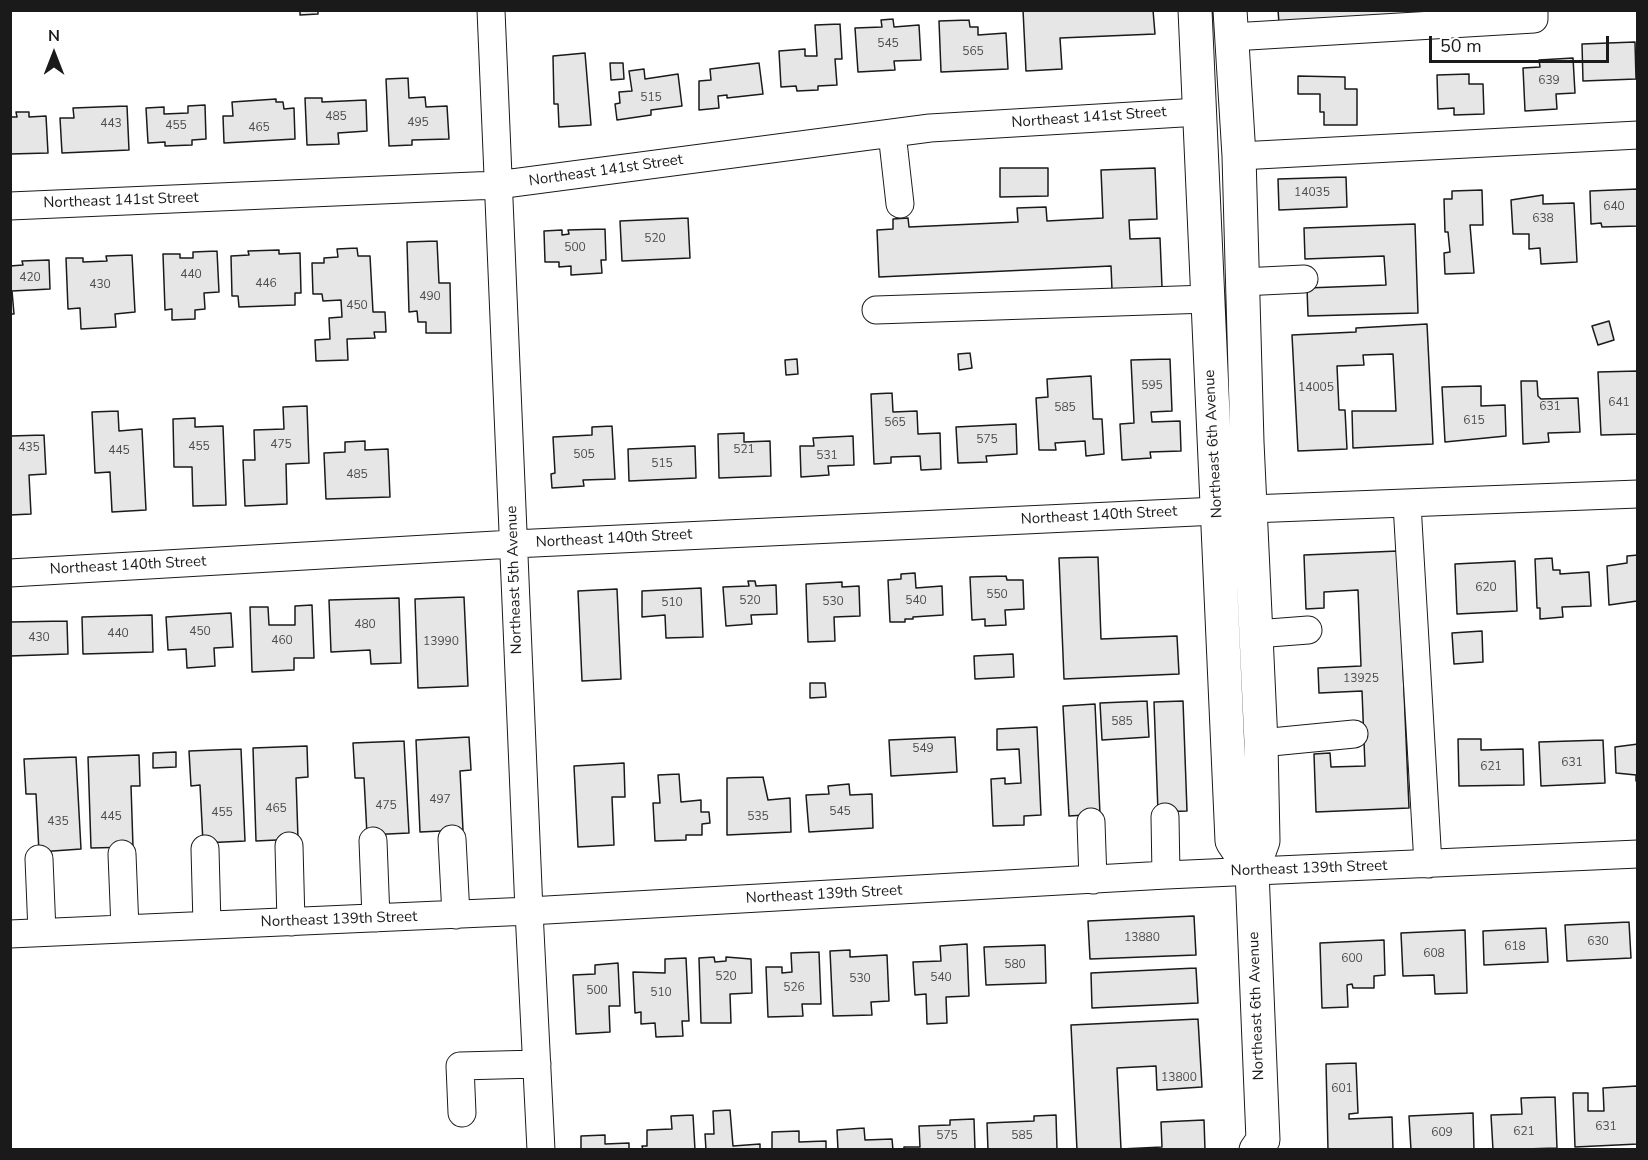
<!DOCTYPE html>
<html>
<head>
<meta charset="utf-8">
<style>
	body { margin:0 }
	#map { position:relative; width:1648px; height:1160px; overflow:hidden; background:#fff; font-family:"Nunito Sans",sans-serif }
	canvas { display:block }
	.frame { position:absolute; inset:0; border:12px solid #1a1a1a; pointer-events:none }
	.north { position:absolute; left:24px; top:24px; width:60px; height:60px; -webkit-text-stroke:4px #fff; paint-order:stroke; rotate:0deg; font-size:16px; font-weight:700; line-height:24px; text-align:center; color:#1a1a1a }
	.north::after { content:''; display:block; margin:auto; width:21px; height:27px; background:#1a1a1a; clip-path:polygon(50% 0,100% 100%,50% 72%,0 100%) }
	.scale { position:absolute; left:1429px; top:36px; width:180px; height:27px; box-sizing:border-box; border:3px solid #1a1a1a; border-top:0; padding-left:8px; font-size:18px; line-height:21px; white-space:nowrap; color:#1a1a1a; -webkit-text-stroke:4px #fff; paint-order:stroke }
</style>
</head>
<body>
<div id="map">
<canvas width="1648" height="1160"></canvas>
<div class="frame"></div>
<div class="north">N</div>
<div class="scale">50 m</div>
</div>
<script>
const g = document.querySelector('canvas').getContext('2d');
g.lineJoin = 'round';
function fill(path, color) { g.fillStyle = color; g.fill(path, 'evenodd'); }
const shape = rows => new Path2D(rows.map(r => 'M' + r).join(''));
function stroke(path, color, width, dash) { g.strokeStyle = color; g.lineWidth = width; g.lineCap = dash ? 'butt' : 'round'; g.setLineDash(dash || []); g.stroke(path); }
function write(font, color, halo, rows, align = 'center') {
  g.font = font + ' "Nunito Sans",sans-serif'; g.lineWidth = 4.5; g.setLineDash([]); g.textBaseline = 'middle'; g.strokeStyle = halo; g.fillStyle = color; for (const [text, x, y, turn = 0] of rows) {
    g.save(); g.translate(x, y); g.rotate((+turn || 0) * Math.PI / 180); g.textAlign = isNaN(turn) ? turn : align; if (halo) g.strokeText(text, 0, 0); g.fillText(text, 0, 0); g.restore();
  }
}
const building = shape([
	[300,10,318,10,318,14,300,15,300,10],
	[1023,10,1153,10,1155,34,1060,38,1062,69,1026,71,1023,10],
	[1278,10,1465,10,1279,23,1278,10],
	[893,19,894,27,919,25,921,60,894,61,895,70,858,72,855,28,882,27,881,20,893,19],
	[969,20,970,27,978,27,978,35,1006,33,1008,69,941,72,939,21,969,20],
	[840,24,842,59,835,59,837,85,818,86,818,90,797,91,796,86,781,87,779,51,805,49,805,56,817,56,815,25,840,24],
	[1635,42,1636,79,1583,81,1582,44,1635,42],
	[585,53,591,125,559,127,558,104,554,104,553,56,585,53],
	[1573,58,1575,93,1556,94,1557,109,1525,111,1523,68,1540,67,1539,60,1573,58],
	[610,63,623,63,624,79,611,80,610,63],
	[759,63,763,94,727,98,727,95,718,96,719,108,699,110,699,81,711,80,710,69,759,63],
	[644,69,645,79,678,74,682,106,651,110,651,115,617,120,615,104,620,103,619,92,632,91,629,71,644,69],
	[1469,74,1469,84,1483,84,1484,114,1454,115,1454,108,1438,109,1437,75,1469,74],
	[1298,76,1345,77,1345,89,1357,89,1357,125,1324,125,1324,112,1320,112,1320,94,1298,94,1298,76],
	[408,78,409,98,425,97,426,107,447,106,449,139,412,140,412,145,389,146,386,79,408,78],
	[305,98,322,98,322,102,366,100,367,131,338,133,339,144,307,145,305,98],
	[276,99,276,102,283,102,284,109,294,108,295,139,224,143,223,116,233,116,232,102,276,99],
	[205,105,206,139,192,140,192,145,165,146,165,142,148,143,146,108,164,107,164,114,188,113,188,106,205,105],
	[127,106,129,150,62,153,60,118,74,118,73,108,127,106],
	[16,112,29,112,29,117,46,116,48,153,10,154,10,117,17,117,16,112],
	[1000,168,1048,168,1048,196,1000,197,1000,168],
	[1155,168,1157,219,1129,220,1130,239,1160,238,1162,287,1112,290,1111,266,879,277,877,230,893,229,893,219,908,218,909,227,1018,222,1017,208,1046,207,1047,221,1103,218,1101,170,1155,168],
	[1346,177,1347,207,1279,210,1278,179,1346,177],
	[1638,189,1638,226,1602,227,1601,223,1591,224,1590,191,1638,189],
	[1482,190,1483,225,1470,225,1474,273,1445,274,1444,253,1450,252,1448,232,1445,232,1444,199,1452,199,1452,191,1482,190],
	[1543,195,1543,204,1574,203,1577,262,1541,264,1540,248,1529,249,1529,234,1513,234,1511,200,1543,195],
	[688,218,690,258,622,261,620,221,688,218],
	[1415,224,1418,313,1308,316,1307,288,1386,285,1384,256,1305,259,1304,228,1415,224],
	[605,229,606,260,601,260,602,273,571,275,571,266,559,267,559,262,545,262,544,231,562,230,562,235,569,234,568,230,605,229],
	[437,241,439,283,450,283,451,333,426,333,426,322,418,322,417,311,409,312,407,242,437,241],
	[357,248,358,256,370,256,373,312,385,312,386,332,374,332,375,338,347,339,348,360,316,361,315,340,330,339,329,318,342,317,341,300,323,301,322,294,313,294,312,263,324,263,324,258,338,257,337,249,357,248],
	[279,250,279,254,300,253,301,293,295,293,295,305,239,307,238,296,232,296,231,256,249,255,248,251,279,250],
	[217,251,219,292,204,293,205,309,195,310,195,319,172,320,172,309,165,310,163,254,180,254,180,258,193,258,193,252,217,251],
	[132,255,135,312,115,314,116,327,81,329,80,308,68,309,66,258,83,258,83,262,107,261,106,256,132,255],
	[49,260,50,289,12,291,14,314,10,314,10,266,23,265,22,261,49,260],
	[1609,321,1614,340,1598,345,1592,326,1609,321],
	[1427,324,1433,444,1353,448,1352,411,1396,411,1393,354,1363,355,1364,365,1337,366,1339,410,1345,410,1347,449,1298,451,1292,335,1356,332,1356,328,1427,324],
	[970,353,972,368,959,370,958,354,970,353],
	[797,359,798,374,786,375,785,360,797,359],
	[1170,359,1172,411,1151,412,1152,422,1180,421,1181,451,1150,452,1151,458,1122,460,1120,424,1134,423,1131,360,1170,359],
	[1638,371,1638,434,1601,435,1598,372,1638,371],
	[1091,376,1093,419,1102,419,1104,454,1086,456,1085,441,1055,443,1056,450,1039,450,1036,398,1048,397,1047,379,1091,376],
	[1521,381,1537,381,1538,396,1541,399,1578,398,1580,432,1548,433,1549,442,1523,444,1521,381],
	[1481,386,1481,406,1505,405,1506,436,1445,442,1442,387,1481,386],
	[892,393,893,412,917,411,918,434,940,433,941,469,921,470,920,456,891,457,891,463,874,464,871,394,892,393],
	[307,406,309,463,286,464,287,504,245,506,243,460,255,460,254,430,284,429,283,407,307,406],
	[118,411,119,431,142,429,146,510,112,512,110,472,95,473,92,412,118,411],
	[195,418,195,427,223,426,226,505,193,506,192,467,174,467,173,419,195,418],
	[1016,424,1017,454,986,456,987,462,958,463,956,427,1016,424],
	[612,426,615,479,583,480,584,486,552,488,551,474,555,473,553,437,592,435,592,427,612,426],
	[744,433,744,442,770,441,771,476,719,478,718,434,744,433],
	[44,435,46,474,29,475,31,514,10,515,10,436,44,435],
	[853,436,854,465,828,466,829,475,801,477,800,446,814,446,813,438,853,436],
	[365,441,365,450,388,449,390,497,326,499,324,453,345,452,345,442,365,441],
	[695,446,696,478,629,481,628,449,695,446],
	[1398,551,1409,808,1316,812,1314,754,1330,753,1331,767,1365,766,1362,691,1319,693,1318,668,1361,666,1358,590,1324,592,1324,608,1306,609,1304,555,1398,551],
	[1638,555,1637,601,1609,605,1607,566,1627,563,1627,556,1638,555],
	[1098,557,1101,639,1177,636,1179,674,1064,679,1059,558,1098,557],
	[1552,558,1553,570,1560,570,1560,574,1589,572,1591,606,1562,607,1563,617,1540,619,1540,608,1537,608,1535,559,1552,558],
	[1515,561,1517,611,1457,614,1455,564,1515,561],
	[915,573,916,588,942,586,943,615,913,617,913,619,905,619,905,622,890,622,888,580,901,579,901,574,915,573],
	[1006,576,1007,580,1023,580,1024,609,1005,610,1006,625,985,626,985,619,972,620,970,577,1006,576],
	[748,581,755,581,756,586,776,585,777,614,751,615,752,624,726,626,723,587,749,586,748,581],
	[842,582,842,587,859,586,860,616,834,617,835,641,808,642,806,584,842,582],
	[701,588,703,637,666,638,665,615,642,617,642,591,701,588],
	[617,589,621,679,582,681,578,591,617,589],
	[464,597,468,686,418,688,415,599,464,597],
	[399,598,401,663,371,664,370,650,331,652,329,600,399,598],
	[312,605,314,658,294,658,294,670,252,672,250,607,268,607,269,625,295,625,295,606,312,605],
	[231,613,233,647,214,648,215,666,187,668,186,649,168,650,166,617,231,613],
	[152,615,153,652,83,654,82,617,152,615],
	[67,621,68,654,10,656,10,622,67,621],
	[1482,631,1483,662,1454,664,1452,633,1482,631],
	[1013,654,1014,677,975,679,974,656,1013,654],
	[810,683,825,683,826,697,810,698,810,683],
	[1147,701,1149,737,1102,740,1100,703,1147,701],
	[1183,701,1187,811,1158,812,1154,702,1183,701],
	[1095,704,1100,814,1069,816,1063,706,1095,704],
	[1037,727,1041,815,1024,816,1024,825,993,826,991,779,1005,778,1005,784,1021,783,1019,749,997,750,997,729,1037,727],
	[469,737,471,770,460,771,463,830,420,832,416,740,469,737],
	[955,737,957,772,891,776,889,740,955,737],
	[1458,739,1481,739,1481,750,1523,749,1524,785,1459,786,1458,739],
	[1603,740,1605,783,1541,786,1539,742,1603,740],
	[404,741,409,833,367,835,364,778,355,778,353,743,404,741],
	[1638,744,1638,781,1636,781,1636,775,1616,773,1615,747,1638,744],
	[307,746,308,777,296,778,298,839,256,841,253,748,307,746],
	[241,749,245,841,203,843,200,785,191,786,189,751,241,749],
	[176,752,176,767,153,768,153,753,176,752],
	[139,755,140,786,131,786,133,847,91,848,88,757,139,755],
	[76,757,81,849,39,852,36,794,26,794,24,759,76,757],
	[624,763,625,797,612,797,614,845,578,847,574,766,624,763],
	[679,774,681,802,701,800,701,812,709,812,710,823,702,824,702,835,686,835,686,840,655,841,653,803,660,803,658,775,679,774],
	[763,777,768,800,790,798,791,832,727,835,727,778,763,777],
	[849,784,850,795,872,794,873,828,809,832,806,795,829,794,828,786,849,784],
	[1194,916,1196,955,1090,959,1088,921,1194,916],
	[1629,922,1631,958,1567,961,1565,925,1629,922],
	[1546,928,1548,962,1484,965,1483,931,1546,928],
	[1465,930,1467,993,1435,994,1434,975,1403,976,1401,933,1465,930],
	[1384,940,1385,975,1374,976,1374,988,1353,988,1352,984,1347,985,1348,1007,1322,1008,1320,943,1384,940],
	[967,944,969,996,946,997,947,1023,927,1024,926,994,915,995,913,962,941,961,940,946,967,944],
	[1045,945,1046,983,986,985,984,947,1045,945],
	[850,950,850,957,887,955,889,1001,871,1002,872,1015,833,1016,830,951,850,950],
	[819,952,821,1004,802,1004,803,1016,768,1017,766,967,782,967,782,973,792,972,791,953,819,952],
	[714,957,715,962,726,961,726,957,751,959,752,993,730,994,731,1023,701,1023,699,958,714,957],
	[686,958,689,1021,682,1021,683,1036,656,1037,655,1023,641,1024,641,1012,635,1013,633,972,665,973,665,959,686,958],
	[618,963,620,1006,609,1006,610,1032,576,1034,573,975,595,974,595,965,618,963],
	[1196,968,1198,1003,1092,1008,1091,973,1196,968],
	[1198,1019,1202,1087,1157,1090,1156,1066,1117,1068,1121,1149,1162,1147,1161,1122,1204,1120,1205,1150,1077,1150,1071,1025,1198,1019],
	[1356,1063,1358,1113,1349,1114,1349,1119,1392,1117,1393,1150,1328,1150,1326,1064,1356,1063],
	[1637,1086,1638,1144,1575,1147,1573,1093,1588,1093,1588,1111,1604,1111,1603,1088,1637,1086],
	[1555,1097,1557,1148,1493,1150,1491,1115,1522,1114,1521,1098,1555,1097],
	[730,1110,733,1146,760,1144,760,1150,706,1150,705,1134,714,1134,713,1111,730,1110],
	[1473,1113,1474,1150,1411,1150,1409,1116,1473,1113],
	[693,1115,695,1150,643,1150,642,1146,647,1146,647,1130,672,1129,671,1116,693,1115],
	[1056,1115,1057,1150,988,1150,987,1123,1034,1121,1034,1116,1056,1115],
	[974,1119,975,1150,904,1150,904,1147,920,1147,919,1126,950,1125,950,1120,974,1119],
	[864,1128,865,1140,892,1139,893,1150,838,1150,837,1130,864,1128],
	[799,1131,799,1142,826,1141,826,1150,772,1150,772,1132,799,1131],
	[605,1135,605,1144,629,1143,629,1150,581,1150,581,1136,605,1135]
]);
const minor = shape([
	[491,10,529,911,541,1150],
	[1232,37,1534,19,1534,10],
	[892,133,900,204],
	[1239,156,1638,135],
	[10,206,497,185,930,128,1199,112],
	[1242,282,1304,279],
	[876,310,1208,299],
	[1407,504,1428,864],
	[1250,509,1638,494],
	[10,573,513,544,1217,511],
	[1256,634,1308,630],
	[1261,743,1354,734],
	[1165,817,1166,875],
	[1091,822,1093,880],
	[452,839,456,915],
	[373,841,376,918],
	[289,846,291,922],
	[205,849,207,925],
	[122,854,125,929],
	[39,859,42,932],
	[10,934,529,911,1166,875,1638,854],
	[462,1113,460,1066,537,1064]
]);
const major = shape([
	[1195,10,1232,841,1252,871],
	[1230,10,1239,156,1247,442,1261,743,1263,841,1252,871,1263,1140,1256,1150]
]);
const numberNames = [
	["545",888,44],
	["565",973,52],
	["639",1549,81],
	["515",651,98],
	["485",336,117],
	["495",418,123],
	["443",111,124],
	["455",176,126],
	["465",259,128],
	["14035",1312,193],
	["640",1614,207],
	["638",1543,219],
	["520",655,239],
	["500",575,248],
	["440",191,275],
	["420",30,278],
	["446",266,284],
	["430",100,285],
	["490",430,297],
	["450",357,306],
	["595",1152,386],
	["14005",1316,388],
	["641",1619,403],
	["631",1550,407],
	["585",1065,408],
	["615",1474,421],
	["565",895,423],
	["575",987,440],
	["475",281,445],
	["455",199,447],
	["435",29,448],
	["521",744,450],
	["445",119,451],
	["505",584,455],
	["531",827,456],
	["515",662,464],
	["485",357,475],
	["620",1486,588],
	["550",997,595],
	["520",750,601],
	["540",916,601],
	["530",833,602],
	["510",672,603],
	["480",365,625],
	["450",200,632],
	["440",118,634],
	["430",39,638],
	["460",282,641],
	["13990",441,642],
	["13925",1361,679],
	["585",1122,722],
	["549",923,749],
	["631",1572,763],
	["621",1491,767],
	["497",440,800],
	["475",386,806],
	["465",276,809],
	["545",840,812],
	["455",222,813],
	["445",111,817],
	["535",758,817],
	["435",58,822],
	["13880",1142,938],
	["630",1598,942],
	["618",1515,947],
	["608",1434,954],
	["600",1352,959],
	["580",1015,965],
	["520",726,977],
	["540",941,978],
	["530",860,979],
	["526",794,988],
	["500",597,991],
	["510",661,993],
	["13800",1179,1078],
	["601",1342,1089],
	["631",1606,1127],
	["621",1524,1132],
	["609",1442,1133],
	["575",947,1136],
	["585",1022,1136]
];
const streetNames = [
	["Northeast 141st Street",1089,118,-4],
	["Northeast 141st Street",606,171,-8],
	["Northeast 141st Street",121,201,-2],
	["Northeast 6th Avenue",1214,444,-93],
	["Northeast 140th Street",1099,516,-3],
	["Northeast 140th Street",614,539,-3],
	["Northeast 140th Street",128,566,-3],
	["Northeast 5th Avenue",515,580,-92],
	["Northeast 139th Street",1309,869,-2],
	["Northeast 139th Street",824,895,-3],
	["Northeast 139th Street",339,920,-2],
	["Northeast 6th Avenue",1257,1006,-92]
];
fill(building, '#e6e6e6');
stroke(building, '#1a1a1a', 1.5);
stroke(minor, '#1a1a1a', 29);
stroke(major, '#1a1a1a', 35);
stroke(minor, '#fff', 27);
stroke(major, '#fff', 33);
write('12px', '#4d4d4d', null, numberNames);
write('15px', '#1a1a1a', '#fff', streetNames);
</script>
</body>
</html>
